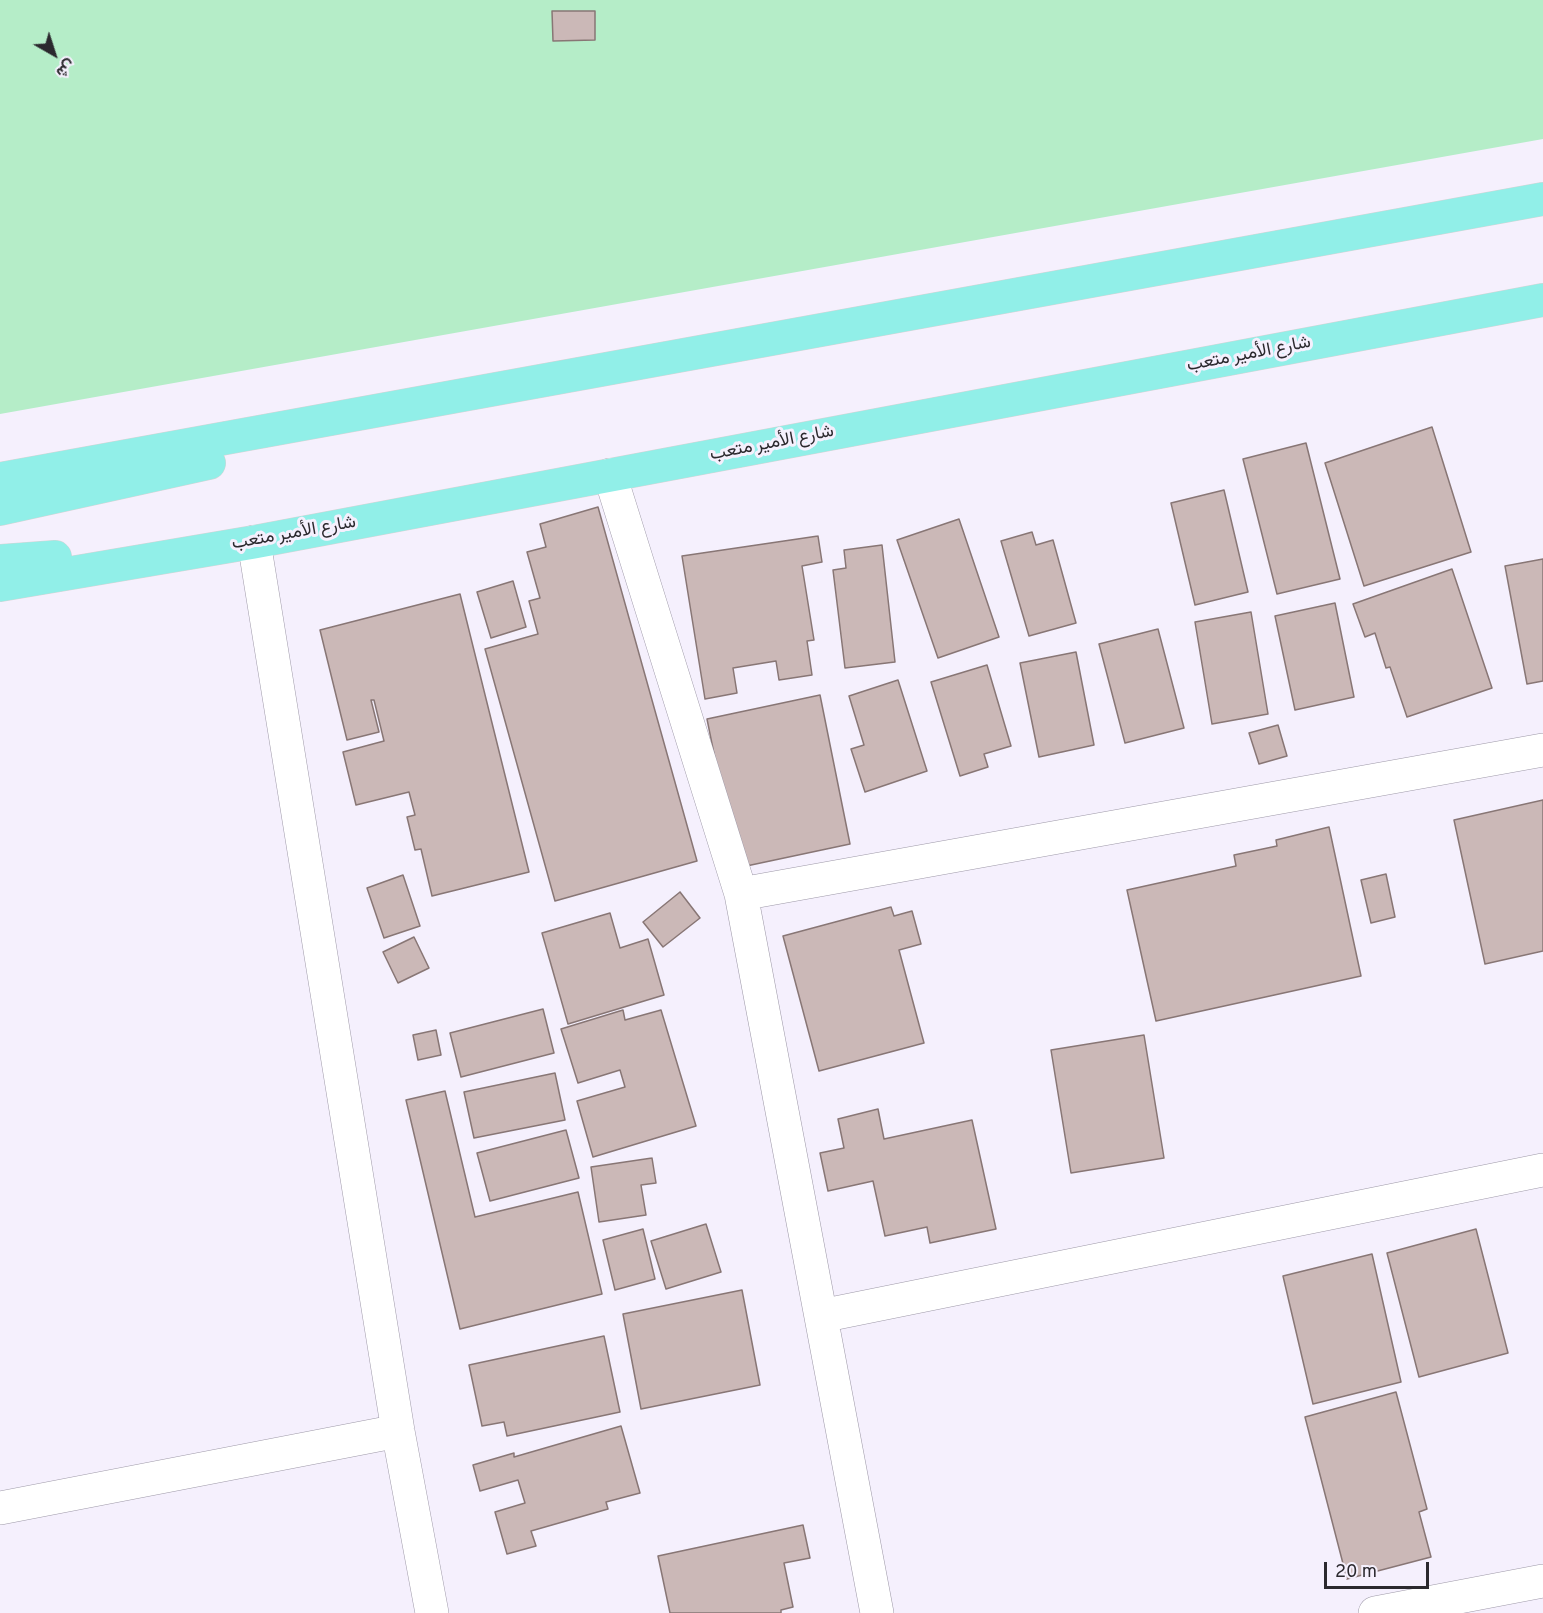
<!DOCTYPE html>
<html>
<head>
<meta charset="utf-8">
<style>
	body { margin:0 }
	#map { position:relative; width:1543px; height:1613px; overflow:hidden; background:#f5f0fd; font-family:Overpass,Vazirmatn,sans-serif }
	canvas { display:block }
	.north { position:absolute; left:24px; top:24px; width:60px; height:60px; -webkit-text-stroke:4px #f5f0fd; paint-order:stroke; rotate:141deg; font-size:16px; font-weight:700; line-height:24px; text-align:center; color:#2b292e }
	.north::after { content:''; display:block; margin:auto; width:21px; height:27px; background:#2b292e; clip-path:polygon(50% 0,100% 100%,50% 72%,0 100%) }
	.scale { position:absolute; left:1324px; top:1562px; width:105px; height:27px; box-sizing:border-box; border:3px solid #2b292e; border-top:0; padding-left:8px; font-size:18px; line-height:21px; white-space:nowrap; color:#2b292e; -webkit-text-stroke:4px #f5f0fd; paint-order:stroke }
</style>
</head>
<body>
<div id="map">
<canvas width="1543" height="1613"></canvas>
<div class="north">ش</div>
<div class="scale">20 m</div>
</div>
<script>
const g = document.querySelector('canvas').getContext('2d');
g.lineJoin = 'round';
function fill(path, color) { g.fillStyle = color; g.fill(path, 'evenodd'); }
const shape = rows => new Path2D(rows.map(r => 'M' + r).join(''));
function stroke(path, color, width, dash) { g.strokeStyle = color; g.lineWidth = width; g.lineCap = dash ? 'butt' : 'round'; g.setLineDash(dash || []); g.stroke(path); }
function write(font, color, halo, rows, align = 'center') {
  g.font = font + ' Overpass,Vazirmatn,sans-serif'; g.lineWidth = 6; g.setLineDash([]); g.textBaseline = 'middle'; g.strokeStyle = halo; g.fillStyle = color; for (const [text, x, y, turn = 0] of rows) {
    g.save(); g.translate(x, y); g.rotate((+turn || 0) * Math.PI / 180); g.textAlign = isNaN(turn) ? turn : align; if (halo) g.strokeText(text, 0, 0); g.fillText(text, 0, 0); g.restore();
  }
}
const green = shape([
	[0,0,1543,0,1543,139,0,414]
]);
const building = shape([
	[552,11,595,11,595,40,553,41,552,11],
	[1432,427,1471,552,1364,586,1325,463,1432,427],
	[1306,443,1340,579,1277,594,1243,459,1306,443],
	[1224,490,1248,592,1195,605,1171,503,1224,490],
	[598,507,697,861,555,901,485,649,538,634,529,601,540,598,527,552,546,547,540,524,598,507],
	[959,519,999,637,938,658,897,540,959,519],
	[1032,532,1036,545,1053,540,1076,623,1029,636,1001,541,1032,532],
	[818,536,822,562,802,566,814,640,807,641,812,675,779,680,776,661,733,668,737,693,705,699,682,556,818,536],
	[882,545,895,662,845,668,833,570,846,568,844,550,882,545],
	[1543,559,1543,681,1527,684,1505,566,1543,559],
	[1452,569,1492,688,1407,717,1390,667,1386,668,1375,633,1365,637,1353,604,1452,569],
	[513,581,526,627,491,638,477,592,513,581],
	[460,594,529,872,432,896,421,849,415,850,407,817,415,815,409,792,356,805,343,752,384,741,374,700,371,700,379,732,347,740,320,630,460,594],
	[1335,603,1354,697,1295,710,1275,616,1335,603],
	[1251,612,1268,714,1212,724,1195,622,1251,612],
	[1158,629,1184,728,1125,743,1099,644,1158,629],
	[1076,652,1094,745,1039,757,1020,663,1076,652],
	[987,665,1011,746,984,754,988,767,960,776,931,682,987,665],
	[898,680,927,771,865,792,851,749,864,745,849,696,898,680],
	[820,695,850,844,737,868,707,719,820,695],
	[1278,725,1287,756,1259,764,1249,733,1278,725],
	[1543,800,1543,951,1485,964,1454,820,1543,800],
	[1329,827,1361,976,1156,1021,1127,890,1236,866,1234,855,1277,846,1276,840,1329,827],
	[1386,874,1395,917,1371,923,1361,880,1386,874],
	[403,875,420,926,384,938,367,888,403,875],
	[680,892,700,918,663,947,643,922,680,892],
	[891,907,894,916,912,911,921,944,899,950,924,1043,819,1071,783,936,891,907],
	[610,913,620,948,648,939,664,995,568,1024,542,933,610,913],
	[414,937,429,968,398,983,383,952,414,937],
	[543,1009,554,1053,461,1077,450,1033,543,1009],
	[623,1010,625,1020,661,1010,696,1126,593,1157,577,1101,625,1087,620,1070,578,1083,561,1029,623,1010],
	[436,1030,441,1055,418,1060,413,1035,436,1030],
	[1144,1035,1164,1158,1071,1173,1051,1050,1144,1035],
	[555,1073,565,1120,474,1138,464,1092,555,1073],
	[445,1091,475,1217,578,1192,602,1294,460,1329,406,1100,445,1091],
	[878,1109,884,1139,972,1120,996,1229,930,1243,927,1227,885,1236,873,1181,828,1191,820,1153,844,1148,838,1119,878,1109],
	[566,1130,579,1178,490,1201,477,1153,566,1130],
	[652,1158,656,1183,641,1185,646,1215,599,1222,591,1167,652,1158],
	[706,1224,721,1272,666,1289,651,1241,706,1224],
	[643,1229,655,1279,615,1290,603,1240,643,1229],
	[1476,1229,1508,1353,1419,1377,1387,1253,1476,1229],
	[1372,1254,1401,1382,1313,1404,1283,1276,1372,1254],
	[742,1290,760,1385,641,1409,623,1314,742,1290],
	[604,1336,620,1412,507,1436,504,1422,482,1426,469,1365,604,1336],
	[1396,1392,1427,1509,1419,1512,1431,1557,1347,1579,1305,1417,1396,1392],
	[621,1426,640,1493,606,1502,608,1509,531,1531,536,1546,507,1554,495,1512,525,1503,518,1480,480,1491,473,1465,514,1453,514,1457,621,1426],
	[803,1525,810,1558,784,1563,793,1607,781,1610,781,1613,670,1613,658,1556,803,1525]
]);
const street = shape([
	[610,475,741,894,877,1613],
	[254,542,398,1431,432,1613],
	[741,894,1543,750],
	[821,1316,1543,1170],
	[0,1508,398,1431],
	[1375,1613,1543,1581]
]);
const primary = shape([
	[0,479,1543,199],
	[0,509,209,463],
	[0,561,55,557],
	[0,585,254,542,1543,300]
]);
const streetNames = [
	["شارع الأمير متعب",1249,355,-11],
	["شارع الأمير متعب",772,444,-11],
	["شارع الأمير متعب",294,534,-10]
];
fill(green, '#b5edc8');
fill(building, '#cbb8b7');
stroke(building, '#887675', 1.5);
stroke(street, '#9e99a8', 34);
stroke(primary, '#d5d4d5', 34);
stroke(street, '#fff', 33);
stroke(primary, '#91efe8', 33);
write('18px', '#2b292e', '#f5f0fd', streetNames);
</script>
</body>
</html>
